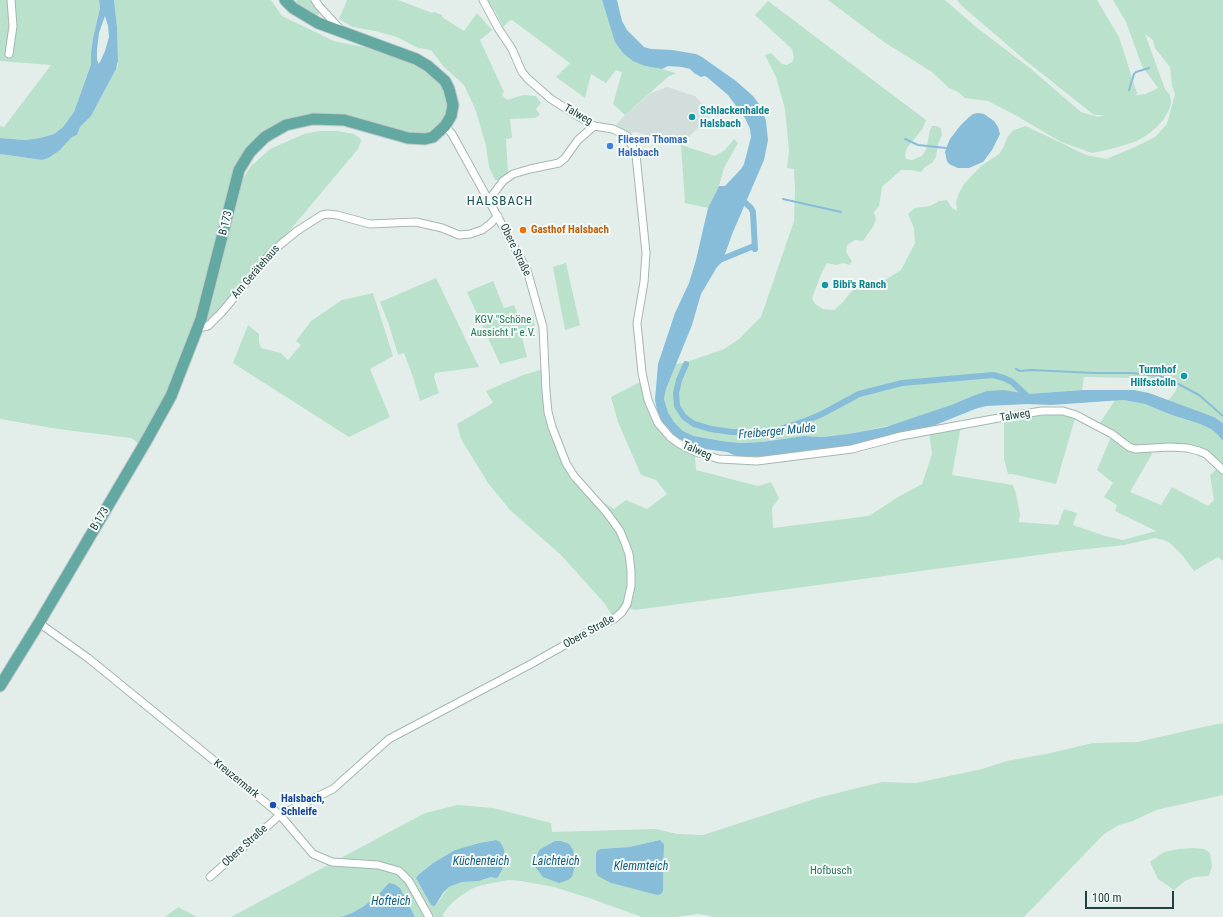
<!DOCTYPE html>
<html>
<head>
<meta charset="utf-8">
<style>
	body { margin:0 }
	#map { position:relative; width:1223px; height:917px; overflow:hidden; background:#e3eeeb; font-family:"Roboto Condensed",sans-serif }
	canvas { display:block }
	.scale { position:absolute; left:1085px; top:891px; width:89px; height:18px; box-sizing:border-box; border:2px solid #21423f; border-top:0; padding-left:5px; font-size:12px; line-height:14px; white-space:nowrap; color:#21423f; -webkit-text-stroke:3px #f4faf8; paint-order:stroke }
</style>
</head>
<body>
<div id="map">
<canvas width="1223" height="917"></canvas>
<div class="scale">100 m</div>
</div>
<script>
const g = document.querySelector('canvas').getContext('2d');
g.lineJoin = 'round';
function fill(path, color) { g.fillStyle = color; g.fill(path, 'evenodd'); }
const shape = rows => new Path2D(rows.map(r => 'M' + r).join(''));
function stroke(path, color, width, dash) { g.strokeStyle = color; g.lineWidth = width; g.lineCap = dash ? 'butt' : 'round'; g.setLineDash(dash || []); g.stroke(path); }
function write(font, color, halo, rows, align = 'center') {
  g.font = font + ' "Roboto Condensed",sans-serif'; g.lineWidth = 4; g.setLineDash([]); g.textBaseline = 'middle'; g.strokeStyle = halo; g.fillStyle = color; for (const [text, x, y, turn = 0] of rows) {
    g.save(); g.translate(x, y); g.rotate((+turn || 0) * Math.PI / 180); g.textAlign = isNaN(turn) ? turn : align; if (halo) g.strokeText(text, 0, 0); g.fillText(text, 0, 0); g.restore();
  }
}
const built = shape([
	[667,87,695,96,712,114,681,145,636,132,623,134,613,129,625,115,651,93]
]);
const green = shape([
	[0,0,99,0,100,8,93,38,91,53,91,63,74,112,63,127,54,134,40,138,25,140,0,138,0,126,4,127,51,65,0,61],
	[114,0,271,0,282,16,334,41,378,50,420,67,437,79,445,93,447,101,447,109,443,120,434,129,422,134,417,134,312,115,250,146,194,327,163,402,139,444,131,438,58,429,0,419,0,154,42,160,59,151,72,137,77,135,80,127,91,116,118,65,117,27],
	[297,0,311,0,319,12,318,16,316,17,295,4],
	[347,0,398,0,432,13,434,12,442,15,442,17,464,31,477,13,492,30,480,40,504,92,502,95,507,100,523,95,536,96,541,103,536,109,540,115,535,118,510,119,512,138,506,139,508,173,499,180,495,180,489,167,486,146,476,111,471,100,464,85,444,67,431,50,418,48,397,37,375,31,353,27,339,19],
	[487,0,602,0,608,19,645,66,662,69,676,73,668,77,625,115,613,104,622,72,616,70,606,83,591,74,585,98,556,77,570,63,512,20,509,21,503,27,495,11],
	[828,0,945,0,976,27,1030,68,1081,112,1098,117,1104,115,1094,115,1026,61,962,6,957,0,1097,0,1119,37,1137,93,1136,95,1146,94,1158,88,1142,66,1126,22,1113,0,1223,0,1223,423,1214,417,1168,401,1177,389,1167,384,1134,378,1084,377,1082,390,1028,394,970,397,951,405,898,424,848,434,823,437,804,436,762,442,740,443,722,441,694,436,683,431,674,422,668,412,664,399,666,389,676,364,684,363,724,349,739,339,761,317,794,221,795,190,794,169,787,168,789,151,785,109,776,77,765,55,771,53,782,64,787,65,792,62,794,57,792,49,755,15,768,1,926,120,923,128,907,148,905,154,906,159,912,160,922,156,926,150,930,130,932,126,936,126,941,128,942,135,938,144,936,157,932,163,925,167,921,172,911,170,901,170,882,187,879,206,874,212,876,219,874,225,863,241,855,240,847,245,846,252,852,261,849,265,844,263,836,265,827,263,822,272,812,298,815,304,823,309,834,310,841,304,859,283,870,284,882,282,901,270,915,243,914,228,908,214,915,208,930,206,939,201,947,200,952,208,957,211,956,202,959,193,964,184,981,166,999,154,1003,148,1008,136,1014,130,1026,126,1086,155,1106,159,1135,147,1155,137,1167,124,1175,94,1172,86,1170,67,1155,48,1153,40,1145,34,1165,89,1170,95,1171,102,1170,108,1164,119,1157,127,1147,135,1137,141,1115,148,1092,153,1061,142,1017,116,988,101,965,98,958,92,949,88,932,72,884,42],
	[320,131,337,131,354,134,360,138,361,141,358,149,281,241,215,316,211,317,206,322,212,302,241,182,251,166,270,149,304,134],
	[734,139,738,143,724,168,719,186,708,208,685,203,681,145,715,156,725,150],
	[566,263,580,325,565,330,553,267],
	[436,278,479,367,435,373,434,377,439,393,420,401,414,380,404,353,398,355,389,325,380,302],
	[493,281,504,308,514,305,520,319,533,316,535,328,521,333,527,357,500,364,467,292],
	[373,293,393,356,370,369,390,417,349,437,233,363,248,325,259,334,259,342,261,348,281,353,288,360,301,345,296,341,311,321,342,300],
	[543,369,551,424,571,470,592,496,614,509,626,500,647,509,667,494,656,480,641,475,618,422,611,397,642,381,665,431,696,452,695,456,696,470,758,486,771,482,779,498,772,508,773,528,869,516,898,497,922,484,932,454,929,431,961,426,952,475,1013,485,1016,494,1020,514,1019,522,1058,525,1064,509,1077,513,1073,525,1105,536,1123,540,1156,531,1115,511,1117,505,1104,497,1113,483,1097,470,1111,437,1132,450,1150,452,1152,454,1130,492,1161,505,1172,487,1208,506,1214,500,1210,475,1218,468,1223,473,1223,561,1218,557,1194,571,1183,556,1170,543,1164,540,1155,538,1124,545,1060,552,635,610,626,607,614,619,605,604,561,555,510,510,488,483,461,439,457,424,493,403,486,391,523,375],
	[1115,400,1123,400,1145,404,1169,414,1200,424,1211,429,1217,434,1223,441,1223,467,1207,453,1134,446,1130,445,1114,432,1100,423],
	[1042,411,1076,415,1056,484,1012,474,1008,474,1004,459,1004,417],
	[1223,723,1223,795,1156,810,1133,821,1119,825,1104,834,1024,917,712,917,706,915,697,914,675,917,642,917,592,899,554,887,521,881,509,880,482,885,471,889,459,897,450,905,443,914,443,917,415,917,415,916,383,890,364,906,352,913,341,917,231,917,425,813,458,805,493,808,551,823,552,832,656,829,677,834,703,835,817,798,882,782,916,783,982,769,1007,761,1046,754,1093,743,1138,742,1203,727],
	[496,840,503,866,500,874,483,880,462,882,449,887,435,906,433,906,431,905,417,880,416,878,418,875,433,863,455,850,479,843],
	[660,840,664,845,663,891,658,895,611,883,596,872,596,854,600,849,629,847],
	[1194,848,1204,849,1210,853,1212,866,1209,876,1194,877,1185,881,1174,890,1158,879,1150,862,1164,852,1179,849],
	[178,907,197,917,165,917]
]);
const water = shape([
	[99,0,114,0,117,27,118,61,116,69,91,116,80,127,77,135,72,137,59,151,48,158,42,160,0,154,0,138,25,140,40,138,54,134,63,127,74,112,91,64,91,53,93,38,100,8],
	[105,16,108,26,109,37,105,51,99,64,97,60,97,49,99,33],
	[602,0,617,0,622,21,627,30,644,47,651,49,672,50,696,54,702,57,736,81,753,96,759,104,763,112,766,121,768,140,764,160,733,232,722,262,717,267,701,294,692,325,666,389,664,399,668,412,674,422,683,431,694,436,722,441,740,443,762,442,804,436,823,437,848,434,886,427,951,405,970,397,987,391,1003,390,1028,394,1082,390,1134,390,1149,393,1214,417,1223,423,1223,441,1217,434,1211,429,1200,424,1169,414,1145,404,1123,400,1051,405,1028,404,986,406,975,409,923,430,858,446,773,457,736,456,727,452,705,449,695,446,677,438,666,427,662,422,657,410,655,400,658,364,675,313,689,283,696,260,708,208,719,186,725,186,741,169,744,164,751,137,750,129,745,118,728,95,708,78,705,76,701,77,694,73,690,69,682,67,668,66,662,69,645,66,633,61,623,53,615,42],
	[978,113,984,114,994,121,998,127,1000,134,992,150,983,162,969,168,958,168,949,164,947,161,945,152,947,146,950,139,960,126,968,118,973,114],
	[496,840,500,842,502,845,504,850,505,858,502,870,498,877,496,878,491,877,479,881,462,882,449,887,443,893,435,906,433,906,431,905,417,880,416,878,418,875,433,863,455,850,479,843],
	[660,840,664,844,663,891,661,894,657,895,611,883,598,876,596,872,596,854,597,851,600,849,629,847],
	[555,841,561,841,569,844,573,850,575,865,572,877,568,880,559,883,543,877,536,868,535,861,539,850],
	[389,883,394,884,400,888,415,917,341,917,352,913,364,906,378,895]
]);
const stream = shape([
	[1129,90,1134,74,1136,72,1149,68],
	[905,139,918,145,946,148],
	[783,199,841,212],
	[1016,369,1020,371,1031,370,1095,373,1132,373,1159,376,1169,379,1199,395,1223,416]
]);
const canal = shape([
	[740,198,751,208,753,212,755,249],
	[717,261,754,246],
	[686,364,679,380,676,393,677,406,684,417,694,424,711,429,731,432,756,432,780,429,805,421,822,414,859,394,902,383,993,375,1004,378,1012,382,1029,398]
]);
const minor = shape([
	[315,0,319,6,341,30],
	[483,0,498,28,512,49,522,72,528,79,551,99,581,118,594,126,613,129,627,136,630,141,636,155,646,253,644,282,637,323,642,373,648,400,658,423,670,437,678,443,696,452,719,459,757,461,852,449,901,436,1004,417,1042,411,1063,411,1076,415,1112,434,1129,447,1135,449,1170,447,1187,448,1199,451,1206,454,1223,470],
	[9,54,13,26,11,0],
	[489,200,503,181,513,174,530,169,559,163,565,158,578,140,594,126],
	[199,327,203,327,208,326,222,312,271,253,281,244,297,231,322,215,328,214,337,215,370,224,416,222,442,228,459,235,470,234,482,230,490,224,498,216],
	[39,623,88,658,271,807,280,815,313,854,332,862,378,865,399,871,409,881,429,917],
	[210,877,280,815,333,789,389,739,531,664,586,633,614,619,622,612,627,604,631,586,631,571,629,554,625,543,620,531,607,513,574,476,566,463,552,427,548,412,546,391,543,327,527,270,452,134,445,126]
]);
const primary = shape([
	[0,686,39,623,145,443,171,396,201,319,239,170,250,152,265,137,286,125,313,119,344,120,408,138,425,139,433,137,445,126,451,116,453,105,449,89,445,81,428,66,416,59,318,23,293,8,285,0]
]);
const markers = [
	[692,117,4,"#0f9aa8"],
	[610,146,4,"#3f7fe0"],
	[523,230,4,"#e8710a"],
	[825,285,4,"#0f9aa8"],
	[1184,376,4,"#0f9aa8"],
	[273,805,4,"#1a4fb4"]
];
const cultureNames = [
	["Schlackenhalde",700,111],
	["Halsbach",700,124],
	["Bibi's Ranch",833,285],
	["Turmhof",1176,370,"right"],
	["Hilfsstolln",1176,383,"right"]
];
const streetNames = [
	["Talweg",578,115,30],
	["B 173",226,223,-76],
	["Obere Straße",515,250,64],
	["Am Gerätehaus",256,272,-49],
	["Talweg",1015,416,-10],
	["Talweg",697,451,23],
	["B 173",100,519,-59],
	["Obere Straße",589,632,-29],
	["Kreuzermark",236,779,39],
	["Obere Straße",245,846,-42]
];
const shopNames = [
	["Fliesen Thomas",618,140],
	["Halsbach",618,153]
];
const foodNames = [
	["Gasthof Halsbach",531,230]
];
const parkNames = [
	["KGV \"Schöne",503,320],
	["Aussicht I\" e.V.",503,333],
	["Hofbusch",831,871]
];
const transitNames = [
	["Halsbach,",281,799],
	["Schleife",281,812]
];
const waterNames = [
	["Freiberger Mulde",777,432,-5],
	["Küchenteich",481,862],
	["Laichteich",556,862],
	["Klemmteich",641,867],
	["Hofteich",391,902]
];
const quarterNames = [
	["HALSBACH",500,202]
];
fill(built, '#d1dedb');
fill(green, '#bae1cc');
fill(water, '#87bdd8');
stroke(stream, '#87bdd8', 2);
stroke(canal, '#87bdd8', 6);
stroke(minor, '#a5b7b4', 9);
stroke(primary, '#c1cac9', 13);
stroke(minor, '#fff', 7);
stroke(primary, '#64a8a2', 11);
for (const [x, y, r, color] of markers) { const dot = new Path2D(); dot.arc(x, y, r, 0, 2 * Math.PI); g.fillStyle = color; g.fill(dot); stroke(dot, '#f4faf8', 1.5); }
write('bold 11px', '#0d838f', '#f4faf8', cultureNames, 'left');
write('11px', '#21423f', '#f4faf8', streetNames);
write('bold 11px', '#366cbe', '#f4faf8', shopNames, 'left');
write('bold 11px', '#c56008', '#f4faf8', foodNames, 'left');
write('11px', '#277c57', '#f4faf8', parkNames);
write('bold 11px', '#164399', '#f4faf8', transitNames, 'left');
write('italic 12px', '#155e83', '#f4faf8', waterNames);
g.letterSpacing = '1px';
write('13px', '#1b5652', '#f4faf8', quarterNames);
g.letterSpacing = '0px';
</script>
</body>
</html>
